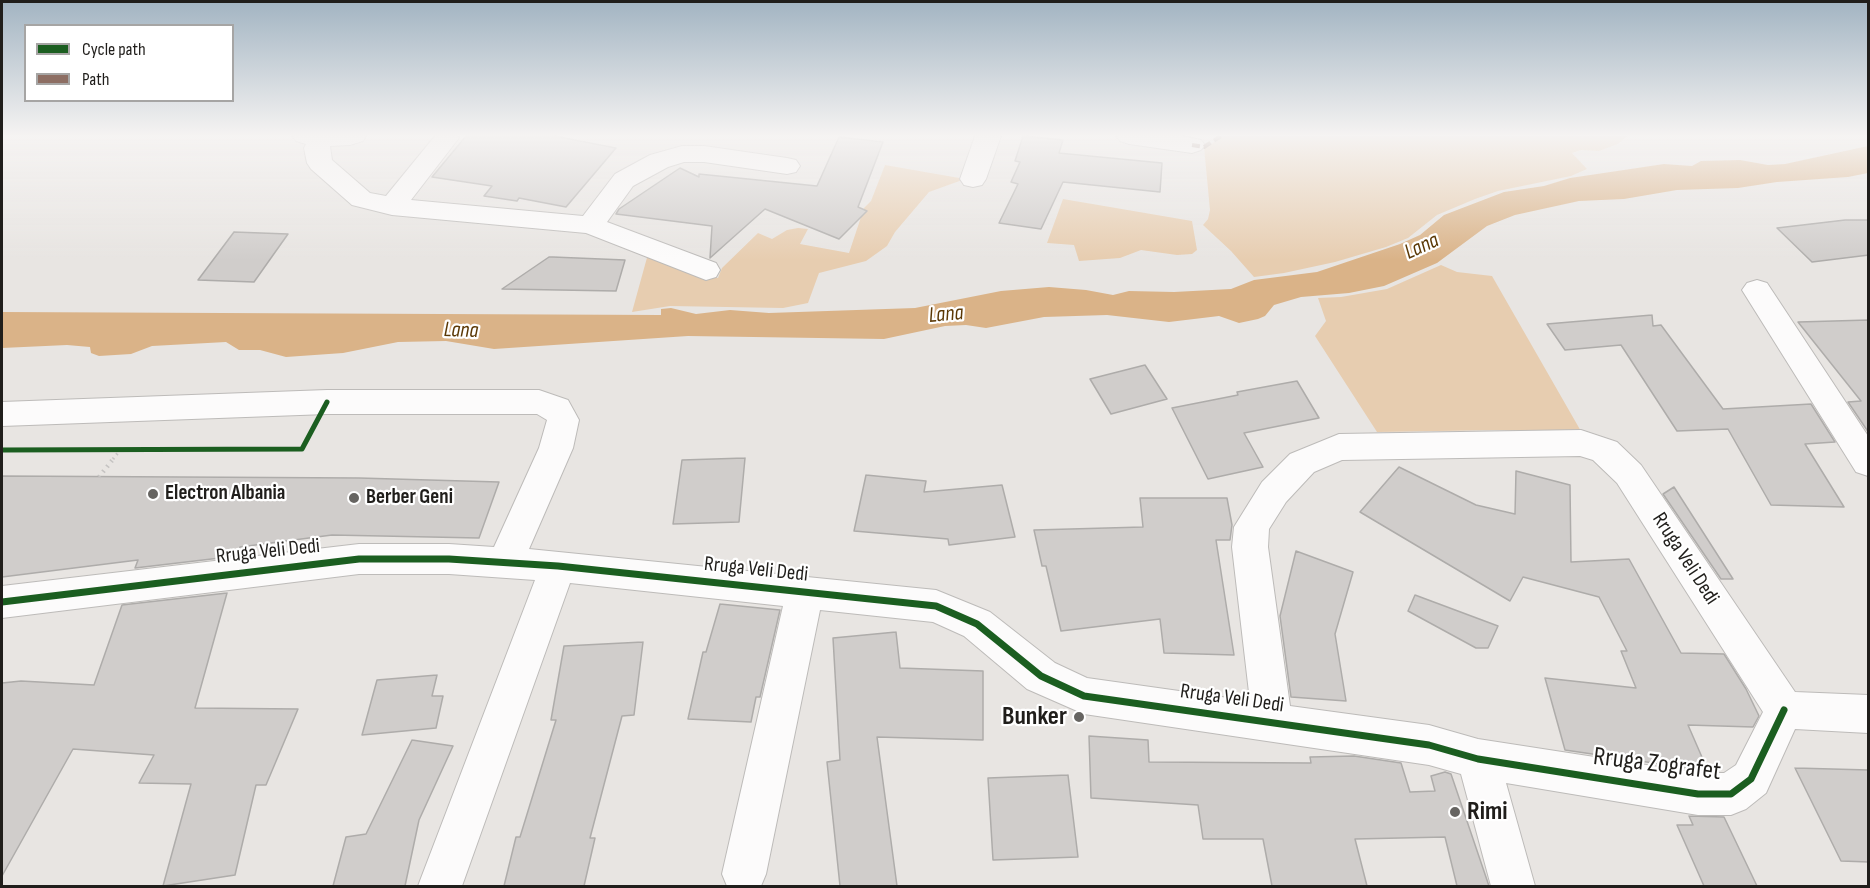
<!DOCTYPE html>
<html>
<head>
<meta charset="utf-8">
<style>
	body { margin:0 }
	#map { position:relative; width:1870px; height:888px; overflow:hidden; background:#e8e5e2; font-family:"Sofia Sans Condensed",sans-serif }
	canvas { display:block }
	.frame { position:absolute; inset:0; border:3px solid #201e1b; pointer-events:none }
	.legend { position:absolute; left:24px; top:24px; width:210px; height:78px; box-sizing:border-box; background:#fff; border:2px solid #a6a5a4; margin:0; padding:8px 10px; list-style:none; font-size:18px; color:#201e1b }
	.legend li { display:flex; align-items:center; gap:12px; height:30px }
	.legend b { width:30px; border:2px solid #a6a5a4 }
</style>
</head>
<body>
<div id="map">
<canvas width="1870" height="888"></canvas>
<div class="frame"></div>
<ul class="legend">
<li><b style="height:8px;background:#1b5e20"></b>Cycle path</li>
<li><b style="height:8px;background:#8d6e63"></b>Path</li>
</ul>
</div>
<script>
const g = document.querySelector('canvas').getContext('2d');
g.lineJoin = 'round';
function fill(path, color) { g.fillStyle = color; g.fill(path, 'evenodd'); }
const shape = rows => new Path2D(rows.map(r => 'M' + r).join(''));
function stroke(path, color, width, dash) { g.strokeStyle = color; g.lineWidth = width; g.lineCap = dash ? 'butt' : 'round'; g.setLineDash(dash || []); g.stroke(path); }
function write(font, color, halo, rows, align = 'center') {
  g.font = font + ' "Sofia Sans Condensed",sans-serif'; g.lineWidth = 4.5; g.setLineDash([]); g.textBaseline = 'middle'; g.strokeStyle = halo; g.fillStyle = color; for (const [text, x, y, turn = 0] of rows) {
    g.save(); g.translate(x, y); g.rotate((+turn || 0) * Math.PI / 180); g.textAlign = isNaN(turn) ? turn : align; if (halo) g.strokeText(text, 0, 0); g.fillText(text, 0, 0); g.restore();
  }
}
const green = shape([
	[1221,136,1627,136,1618,144,1599,151,1581,150,1572,153,1587,169,1571,176,1498,191,1475,199,1437,215,1408,238,1386,247,1335,262,1284,273,1254,277,1231,251,1203,225,1208,219,1210,210,1204,147,1213,143],
	[885,165,965,179,929,192,895,232,887,246,866,261,819,273,808,303,783,308,670,306,632,312,648,254,718,278,722,268,758,233,772,239,787,230,798,228,808,229,800,244,849,253,864,208,871,201],
	[1063,199,1192,221,1197,250,1192,254,1177,255,1141,250,1120,258,1079,261,1074,245,1047,243],
	[1441,265,1457,272,1492,276,1582,433,1498,430,1377,432,1315,336,1326,321,1318,298,1341,297,1387,289]
]);
const water = shape([
	[1868,146,1868,173,1848,177,1777,182,1738,188,1677,190,1624,199,1579,201,1515,215,1487,226,1437,263,1384,286,1349,293,1301,297,1274,305,1265,316,1258,319,1239,323,1219,316,1169,322,1107,315,1044,317,986,328,966,325,945,326,884,339,688,336,494,349,446,341,398,342,343,353,286,357,260,350,239,350,226,342,152,346,131,354,99,356,91,353,90,347,67,345,2,348,2,312,661,315,661,309,671,308,696,314,730,310,769,313,915,308,1001,291,1049,287,1086,290,1113,295,1129,291,1174,292,1231,289,1254,280,1317,272,1400,244,1420,235,1444,215,1504,192,1544,186,1570,178,1664,164,1692,166,1701,161,1740,160,1768,165,1785,164]
]);
const building = shape([
	[466,136,554,136,616,148,566,207,519,198,517,201,484,196,492,186,432,177,466,136],
	[1023,136,1063,140,1059,153,1162,163,1160,192,1063,182,1041,229,999,223,1018,184,1011,182,1020,162,1015,161,1023,136],
	[839,137,883,142,858,207,867,211,839,239,765,209,710,258,712,226,616,214,619,209,680,168,699,177,699,174,817,186,839,137],
	[1845,220,1869,220,1869,255,1812,262,1777,228,1845,220],
	[234,232,288,234,254,282,198,280,234,232],
	[549,257,553,257,625,260,616,291,502,289,549,257],
	[1652,315,1653,326,1661,325,1723,409,1811,404,1835,442,1805,444,1844,507,1771,505,1728,429,1677,431,1621,345,1565,350,1547,324,1652,315],
	[1869,320,1869,433,1848,402,1861,401,1798,322,1869,320],
	[1145,365,1167,399,1111,414,1090,379,1145,365],
	[1297,381,1319,418,1244,433,1263,467,1208,479,1172,408,1238,395,1237,392,1297,381],
	[745,458,739,522,673,524,682,460,745,458],
	[1399,467,1476,505,1515,514,1516,471,1570,485,1571,562,1629,559,1681,653,1724,654,1746,689,1759,716,1753,727,1688,725,1708,771,1565,750,1545,678,1636,688,1621,651,1627,651,1599,597,1523,577,1510,601,1360,512,1399,467],
	[866,475,926,481,924,492,1002,485,1015,537,949,545,948,539,854,531,866,475],
	[2,476,359,478,499,482,479,538,332,535,240,547,237,556,135,568,138,560,2,577,2,476],
	[1674,487,1733,579,1721,579,1663,494,1674,487],
	[1140,498,1227,498,1232,525,1230,540,1216,540,1234,655,1164,653,1160,619,1061,631,1046,566,1042,566,1034,530,1143,527,1140,498],
	[1296,551,1353,572,1335,634,1346,701,1291,697,1280,616,1296,551],
	[227,593,195,708,298,709,266,785,256,785,235,875,163,886,191,784,139,783,154,755,73,749,2,876,2,683,21,681,94,685,122,605,227,593],
	[1415,595,1498,626,1488,648,1476,648,1408,611,1415,595],
	[720,604,780,610,760,697,756,697,751,722,688,719,703,652,706,652,720,604],
	[896,632,900,668,983,671,983,740,877,737,897,886,840,886,827,762,840,760,833,638,896,632],
	[643,642,634,715,622,716,590,838,595,838,584,886,504,886,516,837,520,837,556,720,551,720,564,646,643,642],
	[437,675,432,696,443,696,436,728,362,735,377,680,437,675],
	[1089,736,1148,740,1149,762,1311,763,1310,757,1354,756,1401,763,1410,792,1435,791,1431,776,1445,772,1451,774,1489,886,1457,886,1445,837,1355,839,1367,886,1272,886,1263,839,1203,839,1198,805,1091,798,1089,736],
	[412,740,453,746,419,820,405,886,333,886,346,837,366,834,412,740],
	[1795,768,1869,770,1869,862,1841,861,1795,768],
	[1068,775,1078,857,993,860,988,778,1068,775],
	[1689,816,1724,817,1757,886,1704,886,1677,825,1693,825,1689,816]
]);
const pathFar1 = shape([
	[2,450,302,449,310,434],
	[113,459,121,449]
]);
const path = shape([
	[99,477,114,458]
]);
const minor = shape([
	[292,136,366,136,363,141,350,145,330,146,332,160,370,193,386,196,435,136,457,136,459,138,455,143,411,200,583,216,615,174,650,155,682,146,704,146,787,158,796,160,800,166,796,172,787,174,704,162,684,162,668,167,633,186,607,222,716,263,720,270,716,277,706,280,586,233,392,215,352,205,311,169,307,163,304,148,306,144,296,141,292,136],
	[975,136,1001,136,986,179,982,185,973,187,964,185,960,179,975,136],
	[1116,136,1181,136,1201,140,1205,145,1201,150,1192,153,1129,144,1120,141,1116,136],
	[1757,280,1767,283,1868,436,1868,476,1856,472,1742,290,1747,283,1757,280],
	[327,390,539,390,568,400,579,420,573,448,529,549,936,590,990,612,1055,663,1087,678,1250,701,1232,547,1234,527,1262,482,1290,454,1339,434,1581,430,1617,442,1641,465,1795,692,1868,695,1868,733,1795,729,1766,793,1746,809,1731,815,1698,815,1506,783,1535,886,1491,886,1461,774,1429,765,1084,714,1027,689,964,636,933,622,820,610,766,874,761,886,727,886,722,874,783,606,570,583,462,886,418,886,535,580,449,574,359,574,2,618,2,586,359,544,449,544,494,547,539,448,547,420,537,414,327,414,2,426,2,402,327,390],
	[1580,456,1593,460,1617,483,1763,712,1736,765,1724,773,1698,773,1478,739,1429,725,1290,706,1268,547,1269,529,1286,502,1314,472,1342,460,1580,456]
]);
const quiet = shape([
	[1192,145,1204,147,1221,136]
]);
const cyclewayFar1 = shape([
	[2,450,302,449,327,402]
]);
const cycleway = shape([
	[2,602,359,559,449,559,558,566,936,606,977,624,1041,676,1084,696,1429,745,1478,759,1698,794,1731,794,1751,779,1784,710]
]);
const markers = [
	[153,494,6,"#666461"],
	[354,498,6,"#666461"],
	[1079,717,6,"#666461"],
	[1455,812,6,"#666461"]
];
const poiNames = [
	["Electron Albania",165,494],
	["Berber Geni",366,498]
];
const streetNames = [
	["Rruga Veli Dedi",268,552,-6],
	["Rruga Veli Dedi",1685,559,57],
	["Rruga Veli Dedi",756,570,6],
	["Rruga Veli Dedi",1232,699,8]
];
const waterNames = [
	["Lana",1422,247,-25],
	["Lana",946,315,-5],
	["Lana",461,331,2]
];
const nearPoinames = [
	["Bunker",1067,717],
	["Rimi",1467,812,"left"]
];
const nearStreetnames = [
	["Rruga Zografet",1657,765,7]
];
fill(green, '#e7cdb0');
fill(water, '#dab388');
fill(building, '#d0cdcb');
stroke(building, '#aeacaa', 1.5);
stroke(minor, '#bdbbb9', 2);
stroke(pathFar1, '#c5c3c2', 3, [1.5, 4]);
stroke(path, '#c5c3c2', 4.5, [1.5, 5]);
fill(minor, '#fcfbfb');
stroke(quiet, '#8d6e63', 4, [8, 4]);
stroke(cyclewayFar1, '#1b5e20', 5);
stroke(cycleway, '#1b5e20', 7);
const sky = g.createLinearGradient(0, 0, 0, 260);
sky.addColorStop(0, '#a2b4c2');
sky.addColorStop(0.52, '#f5f3f2');
sky.addColorStop(1, '#f5f3f200');
g.fillStyle = sky;
g.fillRect(0, 0, 1870, 260);
for (const [x, y, r, color] of markers) { const dot = new Path2D(); dot.arc(x, y, r, 0, 2 * Math.PI); g.fillStyle = color; g.fill(dot); stroke(dot, '#fff', 2); }
write('bold 21px', '#201e1b', '#fff', poiNames, 'left');
write('21px', '#201e1b', '#fff', streetNames);
write('italic 22px', '#5b3805', '#fff', waterNames);
write('bold 26px', '#201e1b', '#fff', nearPoinames, 'right');
write('26px', '#201e1b', '#fff', nearStreetnames);
</script>
</body>
</html>
